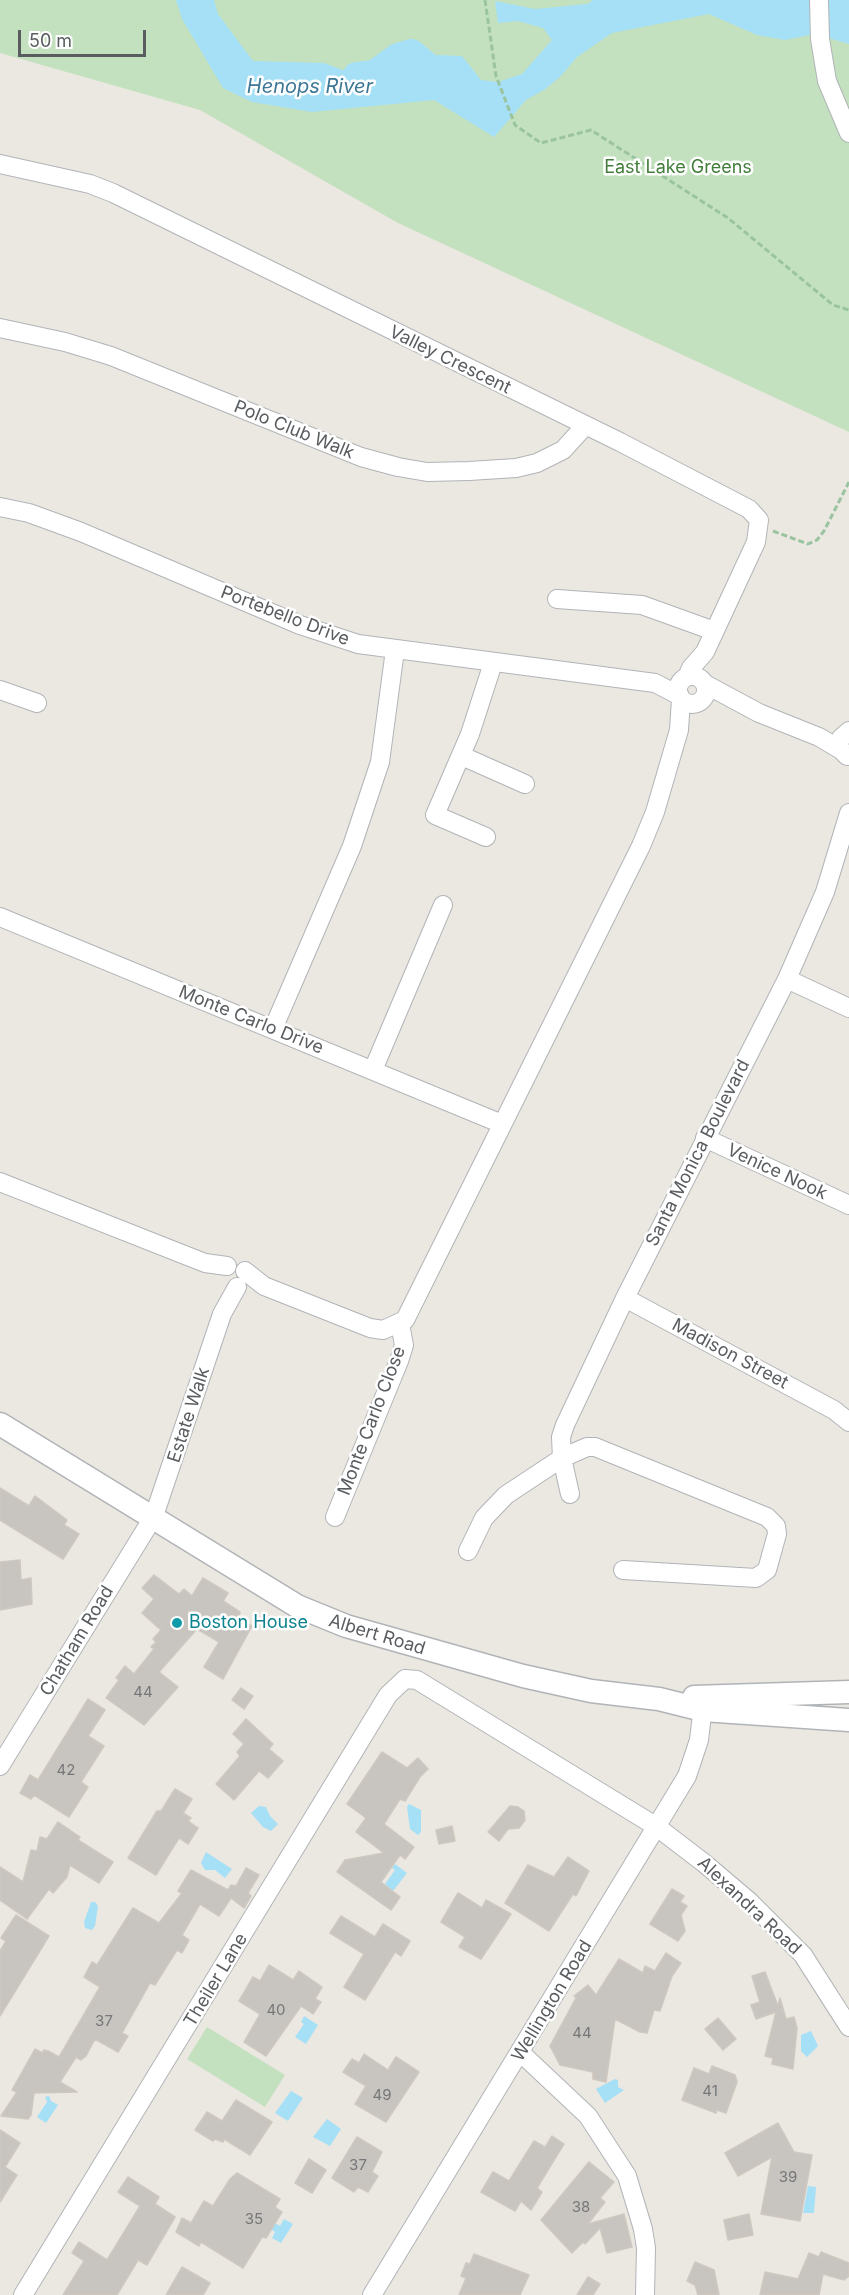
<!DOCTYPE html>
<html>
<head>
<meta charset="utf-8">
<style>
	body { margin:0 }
	#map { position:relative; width:849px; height:2295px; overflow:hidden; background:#ebe7e1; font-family:Inter,sans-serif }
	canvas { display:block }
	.scale { position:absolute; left:18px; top:30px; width:128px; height:27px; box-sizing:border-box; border:3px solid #595d60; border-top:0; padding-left:8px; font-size:18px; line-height:21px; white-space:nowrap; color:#595d60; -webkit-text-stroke:4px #fff; paint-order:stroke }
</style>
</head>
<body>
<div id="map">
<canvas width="849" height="2295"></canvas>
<div class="scale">50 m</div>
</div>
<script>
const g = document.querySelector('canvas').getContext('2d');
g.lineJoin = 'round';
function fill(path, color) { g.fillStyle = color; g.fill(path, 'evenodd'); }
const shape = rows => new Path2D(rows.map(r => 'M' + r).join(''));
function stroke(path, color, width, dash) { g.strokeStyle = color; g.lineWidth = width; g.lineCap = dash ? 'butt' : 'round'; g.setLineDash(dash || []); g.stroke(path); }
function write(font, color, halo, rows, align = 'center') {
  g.font = font + ' Inter,sans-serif'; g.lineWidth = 5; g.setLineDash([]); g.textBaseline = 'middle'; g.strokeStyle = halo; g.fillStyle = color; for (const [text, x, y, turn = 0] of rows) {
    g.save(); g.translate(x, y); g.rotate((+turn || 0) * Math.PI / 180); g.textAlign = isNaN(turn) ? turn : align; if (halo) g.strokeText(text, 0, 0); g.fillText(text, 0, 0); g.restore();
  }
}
const green = shape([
	[0,0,849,0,849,432,398,223,200,110,0,53],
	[207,2027,285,2075,265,2107,187,2059]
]);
const water = shape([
	[176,0,214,0,218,14,253,61,324,63,359,76,411,54,462,56,481,80,498,82,522,74,552,40,543,28,518,21,498,23,495,1,535,9,628,0,849,0,849,44,815,34,785,40,757,35,709,14,612,33,577,57,560,77,544,90,526,100,494,137,434,100,312,112,252,102,223,88,182,19],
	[409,1804,421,1810,421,1832,418,1835,410,1829,407,1807],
	[259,1806,266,1807,270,1816,278,1824,271,1831,263,1827,251,1813],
	[206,1852,232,1869,225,1878,215,1870,205,1870,201,1863],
	[395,1864,407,1873,393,1891,385,1884,395,1870,392,1868],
	[91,1902,95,1902,98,1906,95,1926,92,1930,85,1928,84,1922],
	[304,2016,318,2025,306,2044,295,2037,304,2024,301,2022],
	[811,2031,818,2046,807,2057,801,2051,801,2035],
	[615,2079,618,2080,618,2087,624,2090,605,2103,596,2089],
	[291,2091,303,2098,288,2121,275,2113],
	[49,2096,51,2101,58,2105,46,2123,37,2117,47,2102,45,2097],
	[327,2119,341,2129,330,2146,313,2137],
	[808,2186,816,2187,814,2213,803,2213],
	[284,2219,293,2224,281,2243,272,2238,275,2232,271,2229,275,2223,280,2226]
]);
const river = shape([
	[589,23,612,3,628,0],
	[357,77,375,75,398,58,411,54,443,81]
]);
const building = shape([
	[0,1488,29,1506,35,1496,67,1520,64,1525,79,1534,63,1559,0,1520,0,1488],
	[20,1560,21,1580,31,1578,32,1604,0,1610,0,1562,20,1560],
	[154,1575,179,1594,184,1589,192,1596,203,1578,228,1593,223,1601,240,1612,239,1618,252,1626,223,1679,204,1667,219,1642,197,1629,159,1672,178,1687,144,1725,106,1698,119,1680,116,1678,125,1666,134,1674,154,1649,151,1647,156,1642,153,1639,161,1630,142,1613,154,1599,142,1588,154,1575],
	[241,1688,253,1696,244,1709,232,1700,241,1688],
	[88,1699,105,1710,88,1736,104,1746,81,1782,88,1787,69,1817,34,1795,31,1799,20,1793,30,1775,38,1780,88,1699],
	[246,1719,273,1744,269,1749,283,1761,268,1778,259,1771,234,1800,216,1784,240,1756,237,1752,244,1744,233,1734,246,1719],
	[382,1752,407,1768,418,1758,428,1769,420,1777,405,1801,400,1799,384,1824,414,1847,405,1859,400,1855,381,1882,400,1897,391,1910,337,1872,345,1860,384,1853,356,1832,366,1818,347,1804,382,1752],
	[175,1789,192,1799,183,1813,191,1818,188,1821,198,1828,188,1844,179,1838,156,1875,128,1858,157,1811,161,1811,175,1789],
	[510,1806,518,1807,524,1811,525,1820,519,1828,508,1829,499,1841,488,1832,510,1806],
	[58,1822,80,1837,78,1840,113,1862,99,1883,70,1865,67,1877,53,1893,49,1889,27,1919,0,1900,0,1867,23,1882,31,1850,37,1851,40,1837,47,1839,58,1822],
	[452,1826,455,1841,439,1844,436,1830,452,1826],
	[568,1857,589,1871,576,1896,573,1894,549,1931,505,1903,528,1865,554,1877,568,1857],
	[246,1868,259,1875,248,1893,251,1896,244,1908,231,1898,219,1916,200,1904,182,1935,189,1940,182,1953,177,1950,155,1985,150,1983,122,2033,128,2036,118,2052,95,2039,86,2056,81,2060,76,2057,60,2082,77,2092,34,2093,31,2115,28,2119,1,2116,17,2092,12,2090,35,2049,42,2053,44,2050,48,2051,59,2057,100,1987,84,1977,92,1962,97,1965,133,1908,159,1923,182,1893,178,1891,191,1870,228,1890,231,1885,236,1886,246,1868],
	[672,1889,684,1896,680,1902,687,1906,681,1915,685,1931,678,1941,650,1924,672,1889],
	[458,1893,482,1908,486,1900,511,1914,481,1959,459,1947,465,1937,441,1922,458,1893],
	[16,1915,49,1936,0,2016,0,1951,6,1941,1,1938,16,1915],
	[341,1916,375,1937,383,1924,410,1941,401,1956,395,1952,365,2000,344,1987,364,1954,330,1933,341,1916],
	[666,1953,681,1963,672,1976,660,2011,654,2010,647,2033,640,2032,615,2019,606,2082,593,2079,593,2072,560,2065,550,2046,576,1998,574,1996,588,1985,596,1995,619,1959,643,1973,645,1966,655,1971,666,1953],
	[269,1965,293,1980,299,1971,322,1987,315,1999,321,2002,313,2014,301,2006,266,2056,244,2042,260,2014,239,2001,253,1977,260,1981,269,1965],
	[765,1972,778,2006,780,1998,786,2019,794,2017,797,2028,793,2069,772,2064,773,2058,765,2056,776,2012,756,2019,751,2005,760,2002,752,1976,765,1972],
	[718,2018,736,2039,723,2050,705,2029,718,2018],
	[364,2054,388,2070,396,2057,419,2072,386,2122,355,2104,366,2086,343,2072,352,2059,359,2063,364,2054],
	[712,2066,735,2075,737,2082,726,2113,717,2110,716,2113,682,2100,694,2068,709,2074,712,2066],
	[236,2100,272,2122,250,2155,224,2139,223,2142,215,2139,213,2141,195,2130,207,2112,222,2121,236,2100],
	[778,2123,794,2152,812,2155,800,2221,761,2214,772,2157,738,2176,725,2153,778,2123],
	[0,2130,20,2143,5,2167,17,2175,0,2202,0,2130],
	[552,2136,564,2144,537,2188,542,2192,531,2210,521,2201,515,2211,481,2192,493,2172,509,2181,534,2141,545,2147,552,2136],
	[357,2137,382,2152,372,2172,378,2176,368,2192,358,2187,354,2192,332,2178,357,2137],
	[309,2159,326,2170,312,2193,295,2183,309,2159],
	[589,2162,614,2182,600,2198,605,2202,588,2224,624,2214,632,2247,607,2253,600,2228,585,2244,583,2242,572,2253,541,2220,589,2162],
	[237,2173,280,2199,275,2207,282,2212,266,2238,262,2237,243,2268,201,2242,199,2246,176,2232,182,2218,191,2223,204,2201,213,2206,230,2179,237,2173],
	[128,2177,159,2197,155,2204,175,2217,147,2265,138,2260,117,2295,63,2295,84,2261,72,2253,79,2242,107,2260,140,2206,118,2192,128,2177],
	[749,2214,753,2235,728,2240,724,2220,749,2214],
	[821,2252,849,2263,849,2276,844,2280,823,2274,819,2295,760,2295,765,2272,798,2279,809,2253,819,2257,821,2252],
	[474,2254,529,2275,520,2295,459,2295,466,2278,461,2276,466,2263,470,2264,474,2254],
	[695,2262,714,2270,719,2295,698,2295,695,2285,687,2281,695,2262],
	[182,2267,210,2283,203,2295,166,2295,182,2267],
	[588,2277,600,2284,593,2295,577,2295,588,2277]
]);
const path = shape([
	[485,0,496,76,515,125,541,143,591,130,728,218,833,305,849,310],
	[773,531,808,544,817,540,824,531,849,482]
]);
const minor = shape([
	[819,0,820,39,827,81,849,133],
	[0,164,90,184,113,193,620,442,749,509,759,520,756,542,705,652,691,668,687,677],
	[0,328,65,342,111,356,361,457,398,467,427,472,469,471,516,468,537,463,563,450,584,427],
	[0,507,29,513,81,532,300,625,358,644,655,683,680,696],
	[557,599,642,605,714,631],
	'678 690a14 14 0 1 1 28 0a14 14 0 1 1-28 0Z',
	[705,684,759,713,819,737,841,750],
	[0,690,37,703],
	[462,756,525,784],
	[847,756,841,750,839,744,841,738,849,731],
	[486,837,435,815,470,734,493,663],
	[0,917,502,1124],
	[787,979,849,1008],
	[273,1029,352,846,380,762,395,650],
	[373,1070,443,905],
	[705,1138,849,1205],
	[0,1182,205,1263,227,1266],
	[245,1271,264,1286,370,1328,383,1330,405,1320,641,846,655,812,679,730,681,699],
	[625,1298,834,1410,849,1422],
	[570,1494,562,1458,561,1437,565,1425,625,1298,787,979,825,892,849,813],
	[335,1517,399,1361,404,1345,400,1324],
	[468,1551,484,1518,506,1495,562,1458,587,1447,595,1447,767,1517,776,1526,777,1534,767,1570,756,1578,623,1570],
	[0,1766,154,1516,222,1314,237,1287],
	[521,2053,588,2116,627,2176,643,2229,646,2248,645,2295],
	[23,2295,388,1695,405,1679,417,1680,657,1827,704,1863,750,1902,803,1955,849,2027],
	[372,2295,687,1776,699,1740,704,1697]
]);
const tertiary = shape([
	[0,1424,297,1606,346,1626,523,1676,591,1691,659,1699,703,1710,849,1720],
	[694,1697,849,1692]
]);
const markers = [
	[177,1623,6,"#0f9aa8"]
];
const numberNames = [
	["44",143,1692],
	["42",66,1770],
	["40",276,2010],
	["37",104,2021],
	["44",582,2033],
	["41",710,2091],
	["49",382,2095],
	["37",358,2165],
	["39",788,2177],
	["38",581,2207],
	["35",254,2219]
];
const parkNames = [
	["East Lake Greens",678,168]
];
const streetNames = [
	["Valley Crescent",450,360,26],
	["Polo Club Walk",294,430,22],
	["Portebello Drive",285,616,21],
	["Monte Carlo Drive",251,1020,22],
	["Santa Monica Boulevard",698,1153,-63],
	["Venice Nook",777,1172,25],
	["Madison Street",730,1354,28],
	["Estate Walk",189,1415,-72],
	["Monte Carlo Close",372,1421,-69],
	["Albert Road",377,1635,17],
	["Chatham Road",77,1641,-59],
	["Alexandra Road",749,1906,43],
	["Theiler Lane",216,1980,-59],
	["Wellington Road",552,2001,-59]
];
const cultureNames = [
	["Boston House",189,1623]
];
const waterNames = [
	["Henops River",310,87]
];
fill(green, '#c4e1bf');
fill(water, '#a5e0f7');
stroke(river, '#a5e0f7', 30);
fill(building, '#c8c4c0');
stroke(building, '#cfc8c0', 1.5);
stroke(minor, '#b1b4b7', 20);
stroke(tertiary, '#b1b4b7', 25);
stroke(path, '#9ac39f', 3, [6, 3]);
stroke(minor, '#fff', 18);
stroke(tertiary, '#fff', 22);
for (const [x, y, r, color] of markers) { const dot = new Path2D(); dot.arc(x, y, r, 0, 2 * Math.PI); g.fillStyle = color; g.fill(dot); stroke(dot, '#fff', 2); }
write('15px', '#757778', null, numberNames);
write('18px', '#437d3b', '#fff', parkNames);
write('18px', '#595d60', '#fff', streetNames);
write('18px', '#0d838f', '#fff', cultureNames, 'left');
write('italic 20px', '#3f7796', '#fff', waterNames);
</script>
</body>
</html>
